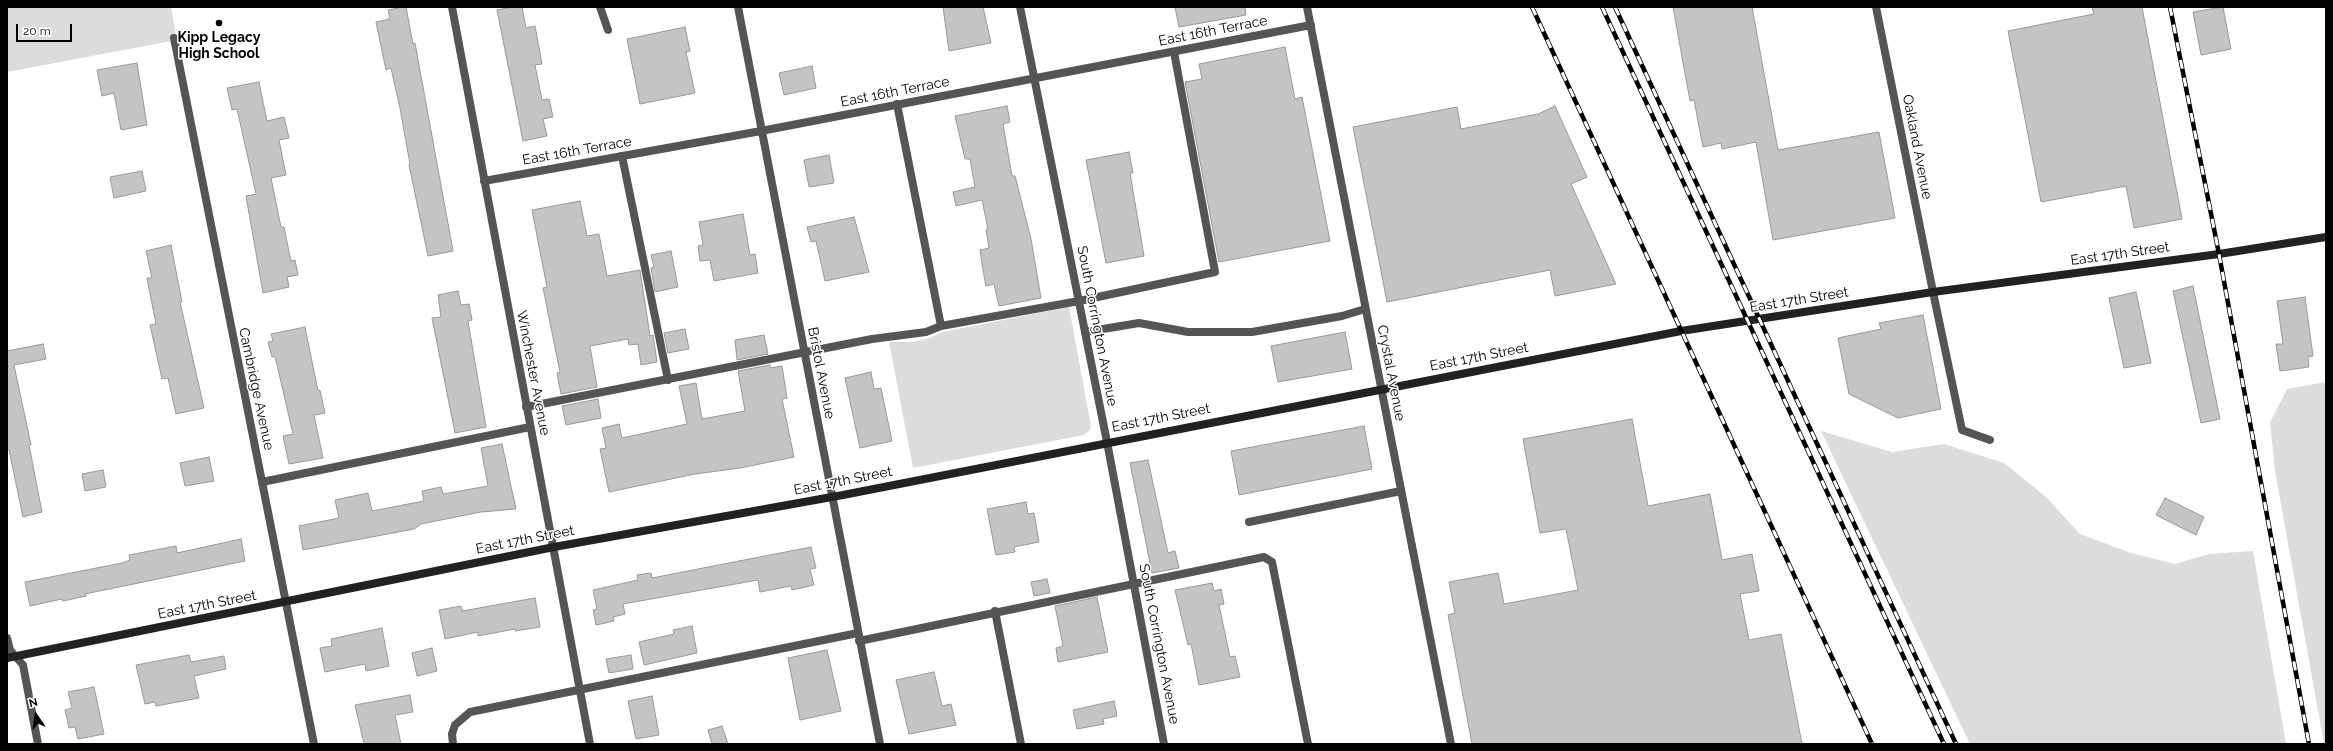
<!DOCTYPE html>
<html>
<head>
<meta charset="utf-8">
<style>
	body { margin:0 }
	#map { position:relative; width:2333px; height:751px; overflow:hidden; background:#fff; font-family:Raleway,sans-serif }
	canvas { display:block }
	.frame { position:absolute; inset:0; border:8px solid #000; pointer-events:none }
	.north { position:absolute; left:16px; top:695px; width:40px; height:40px; -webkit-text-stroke:3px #fff; paint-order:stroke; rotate:347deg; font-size:11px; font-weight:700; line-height:16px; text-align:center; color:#000 }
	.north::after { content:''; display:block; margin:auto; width:14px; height:18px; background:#000; clip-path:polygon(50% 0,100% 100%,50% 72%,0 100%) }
	.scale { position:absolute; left:16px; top:24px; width:56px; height:18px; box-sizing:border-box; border:2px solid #000; border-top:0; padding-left:5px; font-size:12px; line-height:14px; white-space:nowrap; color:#000; -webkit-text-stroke:3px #fff; paint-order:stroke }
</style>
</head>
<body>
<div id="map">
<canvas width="2333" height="751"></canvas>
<div class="frame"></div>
<div class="north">N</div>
<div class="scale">20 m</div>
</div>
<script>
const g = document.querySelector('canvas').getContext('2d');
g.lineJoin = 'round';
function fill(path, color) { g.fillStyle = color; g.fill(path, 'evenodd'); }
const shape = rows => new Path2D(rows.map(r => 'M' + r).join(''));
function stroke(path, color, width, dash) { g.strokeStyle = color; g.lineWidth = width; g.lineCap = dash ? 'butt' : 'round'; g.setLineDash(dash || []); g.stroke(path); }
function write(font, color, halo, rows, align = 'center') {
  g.font = font + ' Raleway,sans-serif'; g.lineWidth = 3; g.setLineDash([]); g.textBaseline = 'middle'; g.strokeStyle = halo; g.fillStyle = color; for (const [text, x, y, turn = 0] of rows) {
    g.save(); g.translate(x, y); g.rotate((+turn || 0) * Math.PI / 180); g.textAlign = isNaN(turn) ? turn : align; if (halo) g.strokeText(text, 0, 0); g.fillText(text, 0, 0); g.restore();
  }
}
const green = shape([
	[7,7,171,7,177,40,7,72],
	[1069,307,1091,426,1089,431,1084,435,913,468,889,342,911,342,930,338,942,332],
	[2326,382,2326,744,2324,744,2275,471,2270,422,2287,389],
	[1821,431,1892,452,1944,444,2004,463,2046,497,2080,534,2131,553,2175,564,2209,554,2253,551,2286,744,1970,744]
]);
const building = shape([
	[403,7,406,7,413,44,415,43,453,251,428,256,409,165,410,164,400,108,391,68,386,70,376,22,390,19,388,10,403,7],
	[513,7,522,7,526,28,535,26,542,64,535,65,542,100,549,99,553,117,543,119,547,136,523,141,497,10,513,7],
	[943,7,983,7,991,43,949,51,943,7],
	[1175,7,1245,7,1246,15,1179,27,1175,7],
	[1673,7,1752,7,1778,150,1879,132,1895,218,1773,240,1756,142,1722,149,1721,143,1703,147,1694,100,1690,101,1673,7],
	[2092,7,2142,7,2182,219,2134,228,2126,186,2041,202,2008,31,2094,14,2092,7],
	[2223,7,2231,49,2201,55,2193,12,2223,7],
	[685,27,690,51,686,52,695,93,640,104,627,39,685,27],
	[1285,47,1295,99,1302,97,1330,241,1219,262,1185,82,1202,79,1199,64,1285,47],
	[137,63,147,125,121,130,114,93,102,96,97,70,137,63],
	[812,66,816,88,784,95,779,73,812,66],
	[259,82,267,121,284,117,289,138,279,140,286,175,271,178,281,227,284,227,291,261,295,260,298,275,287,277,289,287,263,293,246,196,256,194,237,109,232,110,227,88,259,82],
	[1007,106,1010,122,1003,124,1012,176,1015,176,1031,239,1041,298,999,306,994,284,986,286,983,270,980,250,989,248,986,230,988,229,982,200,956,206,953,192,975,187,970,159,965,159,955,116,1007,106],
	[1555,106,1587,177,1571,184,1616,284,1555,296,1550,270,1387,302,1353,127,1457,107,1461,129,1538,114,1555,106],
	[1129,152,1133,173,1130,173,1144,256,1106,263,1086,160,1129,152],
	[829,155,834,183,809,187,804,160,829,155],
	[142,171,146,191,114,198,110,177,142,171],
	[580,201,587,236,599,234,607,276,640,270,650,336,653,335,657,362,641,365,638,344,629,345,628,339,590,346,597,387,561,394,557,373,560,372,543,288,547,287,532,210,580,201],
	[743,214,750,255,755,254,758,273,714,281,710,260,700,261,698,246,703,245,699,222,743,214],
	[854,217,869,272,825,281,816,241,811,242,807,227,854,217],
	[171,245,182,302,180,302,204,408,176,414,168,378,162,379,150,325,156,324,147,278,152,278,146,251,171,245],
	[671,251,678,287,655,292,651,268,654,267,651,255,671,251],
	[2193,286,2220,419,2201,423,2173,291,2193,286],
	[458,291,461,305,469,304,472,320,468,321,486,427,455,433,432,318,441,317,438,295,458,291],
	[2136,292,2151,363,2124,368,2109,298,2136,292],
	[2305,297,2313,356,2308,357,2309,367,2280,371,2276,344,2283,344,2277,301,2305,297],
	[1923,315,1941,409,1898,418,1849,394,1838,338,1881,329,1879,323,1923,315],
	[305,327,318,391,320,390,325,413,314,415,323,458,289,464,283,436,293,434,275,356,272,357,268,342,273,341,271,334,305,327],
	[685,329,689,349,668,353,664,333,685,329],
	[1345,332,1352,369,1278,382,1271,346,1345,332],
	[764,335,768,354,737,360,735,340,764,335],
	[43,344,46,359,14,365,31,445,29,445,42,512,23,517,9,450,7,450,7,351,43,344],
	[770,365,770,368,782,366,787,398,782,399,794,457,740,468,695,474,609,492,600,449,606,448,602,428,619,424,622,438,687,424,679,386,696,383,702,419,745,411,738,371,770,365],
	[871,372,874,389,881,388,892,441,860,448,845,378,871,372],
	[598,399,601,418,566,425,562,406,598,399],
	[1632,419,1648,506,1710,494,1722,560,1752,554,1759,591,1740,594,1749,640,1781,634,1802,744,1472,744,1448,615,1455,613,1449,582,1498,573,1504,604,1578,590,1566,529,1540,533,1523,439,1632,419],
	[1364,426,1372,469,1239,495,1231,451,1364,426],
	[502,444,516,509,481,512,421,524,414,529,303,550,299,526,339,518,335,500,368,493,372,511,424,501,422,491,441,487,443,494,488,486,481,448,502,444],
	[209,457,214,481,185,486,180,463,209,457],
	[1148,460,1168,553,1175,551,1179,568,1152,573,1130,463,1148,460],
	[103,470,106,487,85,491,82,474,103,470],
	[2165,498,2204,517,2196,535,2156,515,2165,498],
	[1026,502,1028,514,1034,513,1039,542,1014,547,1015,552,996,555,987,509,1026,502],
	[241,539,245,561,85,594,86,596,63,601,62,599,30,606,25,582,122,563,130,560,129,555,176,546,177,553,241,539],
	[811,547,816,568,810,569,814,585,792,590,791,586,760,592,758,580,623,604,625,614,613,617,614,621,596,625,593,610,597,609,593,590,638,580,637,575,651,573,652,578,811,547],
	[1047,579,1050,593,1034,596,1031,582,1047,579],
	[1212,583,1214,591,1221,589,1224,604,1219,605,1230,657,1235,656,1240,677,1199,685,1191,644,1188,645,1175,590,1212,583],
	[1097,597,1108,652,1058,662,1056,648,1063,646,1055,606,1097,597],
	[535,598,540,627,515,631,515,629,478,636,478,632,445,639,439,610,461,606,462,611,535,598],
	[692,626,697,653,644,665,639,642,674,634,673,630,692,626],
	[382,628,389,666,366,671,365,664,325,672,320,648,332,646,331,639,382,628],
	[432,648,437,671,417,676,412,653,432,648],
	[827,650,841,711,800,720,788,658,827,650],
	[189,655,191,662,224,656,226,669,194,676,199,698,156,706,155,702,145,704,136,665,189,655],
	[631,655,633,669,609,673,606,659,631,655],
	[934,672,942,706,951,704,956,725,909,734,896,680,934,672],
	[94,687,104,734,78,739,75,727,69,728,65,710,72,708,68,692,94,687],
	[410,695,413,712,395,715,401,744,364,744,355,705,410,695],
	[652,696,659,735,636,739,628,701,652,696],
	[1114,701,1117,716,1103,719,1104,724,1077,729,1073,710,1114,701],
	[722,726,728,744,712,744,708,730,722,726]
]);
const lane = shape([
	[600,7,608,30],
	[622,156,668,380],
	[1933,292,1962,430,1990,440],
	[941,326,1079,301,1215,272,1174,52],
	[1085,332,1139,323,1188,332,1252,332,1342,316,1365,309],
	[526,407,872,339,926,332,941,326,897,104],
	[262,482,530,427],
	[1249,522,1401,491],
	[1412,546,1451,744],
	[995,611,1021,744],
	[859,641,1264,557,1272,562,1308,744],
	[453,744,452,734,455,725,470,712,858,633]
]);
const street = shape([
	[452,7,590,744],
	[738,7,880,744],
	[1020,7,1107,442,1164,744],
	[1307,7,1412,546],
	[1876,7,1933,292],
	[174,38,314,744],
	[484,181,761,131,1311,25],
	[7,638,10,650,23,665,38,744]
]);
const secondary = shape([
	[7,658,554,547,843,495,1681,331,1933,292,2219,254,2326,237]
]);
const rail = shape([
	[1532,7,1872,744],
	[1602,7,1944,744],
	[1615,7,1956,744],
	[2170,7,2219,254,2309,744]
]);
const markers = [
	[219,23,4,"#000"]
];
const streetNames = [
	["East 16th Terrace",1213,31,-11],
	["East 16th Terrace",895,92,-11],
	["Oakland Avenue",1917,147,79],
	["East 16th Terrace",577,151,-10],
	["East 17th Street",2120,254,-8],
	["East 17th Street",1799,300,-9],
	["South Corrington Avenue",1097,326,79],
	["East 17th Street",1479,357,-11],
	["Winchester Avenue",533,373,79],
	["Bristol Avenue",821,373,79],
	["Crystal Avenue",1391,373,79],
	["Cambridge Avenue",256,389,78],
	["East 17th Street",1161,418,-11],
	["East 17th Street",843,481,-11],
	["East 17th Street",525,540,-11],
	["East 17th Street",207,605,-11],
	["South Corrington Avenue",1159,644,79]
];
const poiNames = [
	["Kipp Legacy",219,38],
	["High School",219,54]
];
fill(green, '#dcdcdc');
fill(building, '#c4c4c4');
stroke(building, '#999', 1);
stroke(lane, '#555', 8);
stroke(street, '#555', 8);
stroke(secondary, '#222', 8);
stroke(rail, '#000', 4.5);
stroke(rail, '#fff', 3, [9]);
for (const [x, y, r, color] of markers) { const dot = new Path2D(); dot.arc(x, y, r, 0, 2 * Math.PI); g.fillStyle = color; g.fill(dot); stroke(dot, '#fff', 1.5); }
write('14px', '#000', '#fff', streetNames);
write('bold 14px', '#000', '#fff', poiNames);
</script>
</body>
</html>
